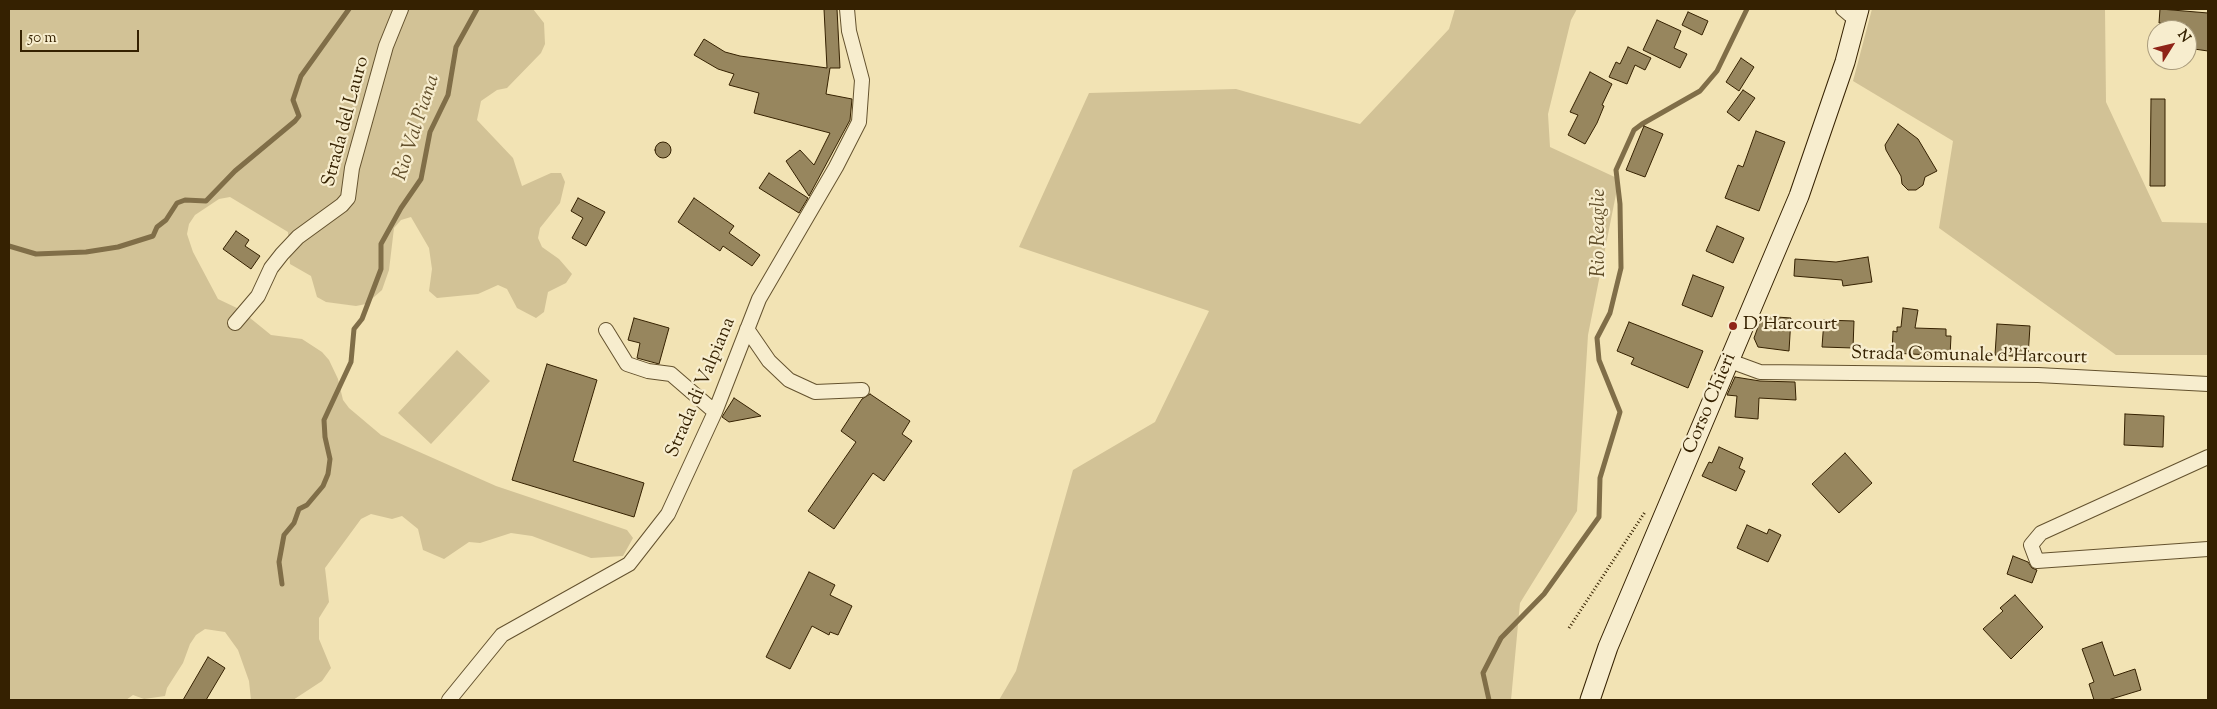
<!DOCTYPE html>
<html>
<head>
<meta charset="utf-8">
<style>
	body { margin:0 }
	#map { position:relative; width:2217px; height:709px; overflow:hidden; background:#f2e3b4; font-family:"Sorts Mill Goudy",serif }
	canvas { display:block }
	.frame { position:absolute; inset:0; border:10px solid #352101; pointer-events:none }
	.north { position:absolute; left:2147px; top:20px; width:50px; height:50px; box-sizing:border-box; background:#f7edce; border:1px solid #a99b7c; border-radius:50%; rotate:54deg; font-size:14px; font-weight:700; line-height:20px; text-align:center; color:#352101 }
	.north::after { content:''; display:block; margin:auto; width:18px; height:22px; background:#8f2418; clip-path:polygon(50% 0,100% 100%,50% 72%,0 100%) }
	.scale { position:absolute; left:20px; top:30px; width:119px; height:22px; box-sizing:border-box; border:2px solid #352101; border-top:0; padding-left:6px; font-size:15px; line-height:18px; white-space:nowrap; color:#352101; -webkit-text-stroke:4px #f7edce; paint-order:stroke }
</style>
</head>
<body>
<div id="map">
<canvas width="2217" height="709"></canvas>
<div class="frame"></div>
<div class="north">N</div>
<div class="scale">50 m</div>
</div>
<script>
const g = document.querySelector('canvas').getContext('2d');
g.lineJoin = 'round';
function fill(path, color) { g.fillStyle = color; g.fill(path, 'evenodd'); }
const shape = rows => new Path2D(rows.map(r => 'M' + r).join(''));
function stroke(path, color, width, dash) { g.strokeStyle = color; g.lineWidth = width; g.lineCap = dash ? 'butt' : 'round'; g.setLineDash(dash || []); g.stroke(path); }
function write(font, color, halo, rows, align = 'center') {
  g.font = font + ' "Sorts Mill Goudy",serif'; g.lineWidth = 4.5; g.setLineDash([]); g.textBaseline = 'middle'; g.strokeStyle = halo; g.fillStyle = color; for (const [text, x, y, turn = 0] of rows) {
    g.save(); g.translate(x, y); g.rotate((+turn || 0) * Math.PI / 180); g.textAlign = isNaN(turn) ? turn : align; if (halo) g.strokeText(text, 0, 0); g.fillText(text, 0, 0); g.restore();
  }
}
const green = shape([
	[9,9,533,9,544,23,545,44,541,53,507,88,497,90,481,101,477,120,513,158,522,186,551,173,561,173,565,182,560,203,540,228,538,238,542,247,559,259,572,274,566,283,548,292,544,312,536,318,517,308,507,289,498,285,478,294,437,298,429,291,432,269,429,248,411,217,401,220,394,228,389,270,382,290,366,304,356,306,326,302,317,297,311,276,290,264,288,232,230,197,219,199,195,215,189,224,187,234,193,252,218,299,239,309,271,335,302,339,322,352,329,360,338,379,343,400,349,408,381,435,496,486,627,530,633,538,623,556,591,558,532,536,511,533,480,543,469,542,444,559,423,550,418,529,402,516,392,519,371,514,361,519,325,568,329,602,319,618,319,639,331,668,322,681,293,700,251,700,249,681,238,650,225,632,205,629,196,635,190,644,183,663,167,688,165,696,144,699,133,695,126,700,9,700],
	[1455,9,1577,9,1571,20,1548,114,1550,147,1619,179,1588,335,1577,511,1520,603,1511,700,999,700,1016,671,1073,470,1155,422,1209,311,1019,247,1089,93,1236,89,1360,124,1449,29],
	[1872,9,2105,9,2106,102,2162,222,2208,223,2208,355,2116,355,1939,228,1953,141,1853,81],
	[457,350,490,381,431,444,398,413]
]);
const stream = shape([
	[9,246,36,254,86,252,118,247,153,236,157,227,166,220,177,203,185,200,206,201,235,171,295,121,299,116,293,100,301,76,349,9],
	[282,584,279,562,284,535,294,523,299,509,307,505,323,486,328,474,330,459,325,437,324,420,351,362,354,329,362,319,381,269,381,244,401,208,421,179,430,132,448,95,456,47,477,9],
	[1489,700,1483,673,1501,638,1544,594,1599,517,1600,478,1620,412,1599,360,1597,338,1610,313,1621,268,1620,204,1616,170,1634,130,1642,124,1700,91,1717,71,1747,9]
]);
const building = shape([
	[824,9,837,9,840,68,830,68,826,94,852,99,850,120,809,196,786,161,800,150,814,165,830,133,754,113,759,93,729,85,734,74,718,69,694,55,704,39,725,52,740,56,827,68,824,9],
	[2160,9,2208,13,2208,51,2187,48,2187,25,2159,23,2160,9],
	[1688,12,1708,21,1702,35,1682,25,1688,12],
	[1657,20,1681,31,1674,48,1687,54,1680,68,1643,50,1657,20],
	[1628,47,1651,58,1645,70,1635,65,1627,84,1609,77,1616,62,1620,64,1628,47],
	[1741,58,1754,67,1739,91,1726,82,1741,58],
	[1590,72,1612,84,1602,105,1604,106,1597,123,1585,144,1568,135,1578,115,1570,112,1590,72],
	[1743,90,1755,98,1739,121,1727,112,1743,90],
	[2151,99,2165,99,2165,186,2150,186,2151,99],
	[1898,124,1918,139,1937,171,1925,177,1923,185,1916,190,1908,190,1902,184,1901,176,1886,150,1885,145,1898,124],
	[1644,126,1663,134,1645,177,1626,170,1644,126],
	[1756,131,1785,142,1759,211,1725,198,1738,165,1743,167,1756,131],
	'655 150a8 8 0 1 1 16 0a8 8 0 1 1-16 0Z',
	[769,173,808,198,799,213,759,188,769,173],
	[578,198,605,212,586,246,572,238,583,218,571,211,578,198],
	[694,198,734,226,729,233,760,255,752,266,723,246,720,251,678,222,694,198],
	[1717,226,1744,238,1733,263,1706,251,1717,226],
	[236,231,249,240,245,246,260,256,251,269,223,249,236,231],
	[1868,257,1872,282,1843,286,1842,280,1794,276,1795,259,1836,262,1868,257],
	[1693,275,1724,287,1712,317,1682,305,1693,275],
	[1903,308,1918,310,1915,328,1946,329,1946,336,1951,336,1950,356,1892,353,1893,331,1897,332,1897,327,1901,327,1903,308],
	[1762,316,1791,318,1789,351,1758,347,1754,338,1762,316],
	[634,318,669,328,659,364,637,358,640,343,628,340,634,318],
	[1824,320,1854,321,1853,348,1822,347,1824,320],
	[1629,322,1703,351,1688,388,1631,364,1634,358,1617,351,1629,322],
	[1997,324,2030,326,2028,357,1995,355,1997,324],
	[547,364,597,380,573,461,644,483,634,517,512,480,547,364],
	[1735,377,1760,381,1795,382,1796,400,1759,398,1758,419,1735,417,1737,396,1727,395,1735,377],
	[870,394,910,421,902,434,912,441,884,481,873,473,834,529,808,511,856,442,841,431,862,399,870,394],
	[734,398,761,416,729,422,722,417,734,398],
	[2125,414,2164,416,2163,447,2124,445,2125,414],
	[1719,447,1743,458,1739,468,1745,471,1736,491,1702,476,1709,462,1712,463,1719,447],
	[1845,453,1872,483,1839,513,1812,484,1845,453],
	[1747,525,1767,534,1769,529,1781,535,1768,562,1737,548,1747,525],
	[2013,556,2028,562,2032,568,2037,570,2032,583,2007,574,2013,556],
	[809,572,835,585,830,595,852,606,838,635,830,632,829,635,812,626,790,669,766,657,809,572],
	[2015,595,2043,627,2011,659,1983,629,2003,611,2000,608,2015,595],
	[2102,642,2114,676,2135,669,2141,690,2108,700,2094,700,2089,684,2094,682,2082,649,2102,642],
	[208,657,225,668,206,700,183,700,208,657]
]);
const path = shape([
	[1569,628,1645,512]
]);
const street = shape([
	[1843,9,1856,20],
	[235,323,258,296,271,268,282,254,298,237,342,205,348,198,352,168,386,46,401,9],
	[747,329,769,361,789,380,815,392,862,390],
	[606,330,627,364,648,371,671,374,715,412],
	[1730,361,1760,372,2038,375,2208,384],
	[2208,457,2041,533,2031,545,2037,561,2208,549],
	[449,700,502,635,629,564,668,514,715,412,759,299,836,167,859,122,862,80,849,31,847,9]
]);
const secondary = shape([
	[1590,700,1608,647,1799,196,1845,62,1859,9]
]);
const markers = [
	[1733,326,5,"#8f2418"]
];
const streetNames = [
	["Strada del Lauro",347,122,-75],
	["Strada Comunale d'Harcourt",1969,357,1],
	["Strada di Valpiana",702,388,-67],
	["Corso Chieri",1711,404,-67]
];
const poiNames = [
	["D'Harcourt",1743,326]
];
const waterNames = [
	["Rio Val Piana",418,128,-72],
	["Rio Reaglie",1601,233,-90]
];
fill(green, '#d2c296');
stroke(stream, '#806e48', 5);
fill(building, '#97865e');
stroke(building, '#352101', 1);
stroke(street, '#64522e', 16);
stroke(secondary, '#352101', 21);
stroke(path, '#352101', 3, [1, 2.5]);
stroke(street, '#f7edce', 14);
stroke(secondary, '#f7edce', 19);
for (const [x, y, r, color] of markers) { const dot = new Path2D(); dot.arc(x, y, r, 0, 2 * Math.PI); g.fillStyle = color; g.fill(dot); stroke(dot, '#f7edce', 2); }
write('19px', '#352101', '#f7edce', streetNames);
write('19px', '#352101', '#f7edce', poiNames, 'left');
write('italic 20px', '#614e2a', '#f7edce', waterNames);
</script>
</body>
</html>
